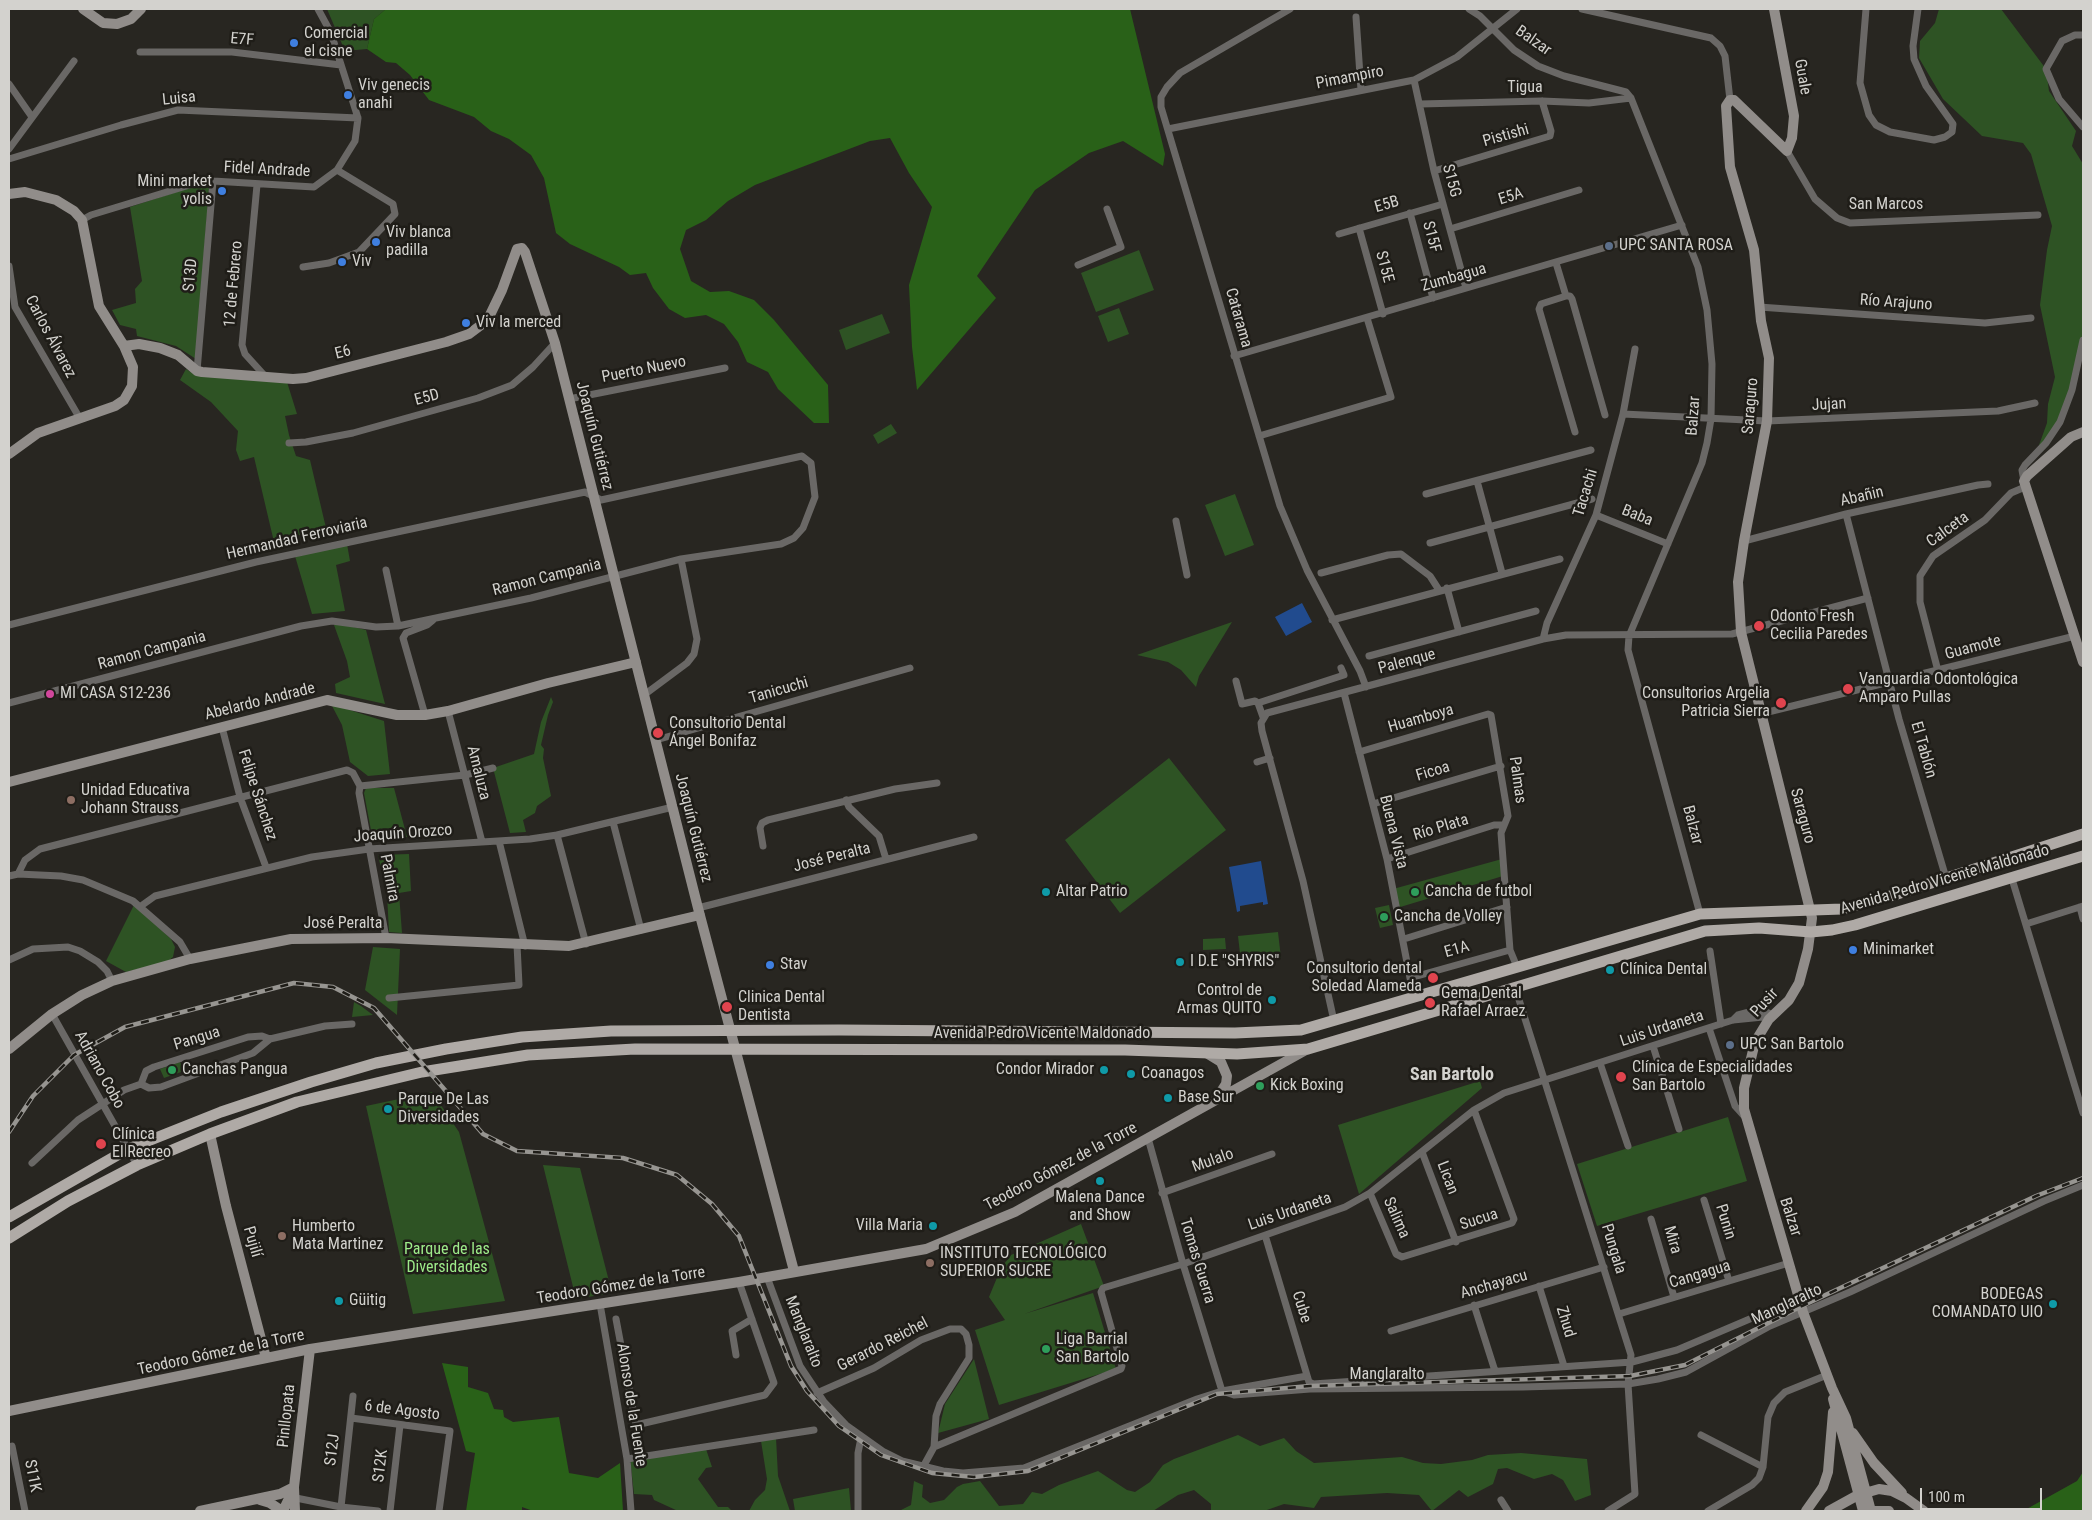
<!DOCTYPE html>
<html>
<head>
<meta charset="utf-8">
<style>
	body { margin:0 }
	#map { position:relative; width:2092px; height:1520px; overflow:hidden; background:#282621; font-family:"Roboto Condensed",sans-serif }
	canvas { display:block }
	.frame { position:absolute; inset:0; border:10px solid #d3d2ce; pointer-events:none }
	.scale { position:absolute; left:1920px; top:1488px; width:122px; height:22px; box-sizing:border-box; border:2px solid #d3d2ce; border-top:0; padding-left:6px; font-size:15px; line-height:18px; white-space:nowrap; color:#d3d2ce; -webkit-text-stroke:4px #1f1d18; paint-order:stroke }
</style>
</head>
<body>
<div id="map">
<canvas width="2092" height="1520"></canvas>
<div class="frame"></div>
<div class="scale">100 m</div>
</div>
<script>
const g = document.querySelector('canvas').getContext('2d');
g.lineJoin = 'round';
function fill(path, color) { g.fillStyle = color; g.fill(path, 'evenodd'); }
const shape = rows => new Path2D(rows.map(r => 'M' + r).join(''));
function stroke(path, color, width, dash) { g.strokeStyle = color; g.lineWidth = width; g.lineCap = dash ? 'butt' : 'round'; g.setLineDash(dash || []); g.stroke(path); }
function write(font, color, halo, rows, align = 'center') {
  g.font = font + ' "Roboto Condensed",sans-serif'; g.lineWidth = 5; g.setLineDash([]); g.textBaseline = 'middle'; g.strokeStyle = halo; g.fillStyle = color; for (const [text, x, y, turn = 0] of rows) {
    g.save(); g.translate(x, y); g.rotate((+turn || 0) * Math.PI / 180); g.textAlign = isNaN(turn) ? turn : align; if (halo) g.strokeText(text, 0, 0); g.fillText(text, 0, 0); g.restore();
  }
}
const green = shape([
	[327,9,386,9,374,19,367,49,345,51],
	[1939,9,2001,9,2046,69,2049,91,2076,131,2072,146,2083,164,2083,335,2076,373,2060,420,2044,445,2039,445,2047,423,2048,404,2055,377,2040,305,2047,250,2052,226,2031,154,2023,143,1982,136,1943,99,1919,58,1920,41,1935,23],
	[195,186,209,188,196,359,176,346,137,336,136,329,120,325,112,310,136,303,135,289,142,281,130,207],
	[1139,250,1154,290,1096,312,1081,273],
	[1119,308,1129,334,1108,342,1098,316],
	[882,314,890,333,846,350,839,330],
	[186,369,195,375,287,382,297,414,285,416,289,435,296,456,310,460,326,528,274,542,254,457,240,461,236,450,238,431,211,402,180,380],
	[891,424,897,433,878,444,873,435],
	[1235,494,1254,545,1225,556,1205,505],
	[347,544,350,561,336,565,345,611,312,614,295,556],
	[1232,622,1199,676,1196,687,1181,670,1168,662,1137,655],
	[341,624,366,630,385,704,336,693,335,684,350,677,347,661,334,625],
	[551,697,553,702,548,715,541,745,544,749,543,758,551,796,537,806,535,813,523,820,526,832,510,833,493,768,534,754,541,722],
	[331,704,384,721,390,774,368,776,350,762,342,725],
	[1169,758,1226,830,1120,913,1065,840],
	[366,788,394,788,407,837,373,841,364,793],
	[409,854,411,891,399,893,402,933,389,932,387,894,378,855],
	[1502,859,1503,876,1397,908,1393,889],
	[134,905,171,939,175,947,173,957,167,962,126,972,106,961],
	[1389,905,1393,925,1380,928,1375,908],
	[1278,932,1281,958,1241,962,1238,936],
	[1225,938,1226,949,1203,950,1203,939],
	[373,947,400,949,397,1015,365,990],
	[354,1002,361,1006,373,1015,352,1017],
	[180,1062,184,1071,164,1078,160,1069],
	[1480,1081,1482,1088,1359,1194,1338,1125],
	[432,1092,459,1132,505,1301,413,1314,366,1106],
	[1728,1117,1747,1181,1597,1226,1577,1164],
	[543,1165,580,1168,612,1293,576,1299],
	[1081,1224,1104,1286,1024,1314,1093,1293,1116,1369,999,1405,975,1330,1005,1320,989,1297,1001,1268,1011,1255],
	[974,1359,989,1419,938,1433,945,1404],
	[1238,1435,1260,1446,1284,1438,1296,1451,1314,1463,1402,1457,1423,1463,1441,1464,1472,1460,1488,1455,1521,1453,1587,1459,1591,1495,1575,1501,1563,1480,1552,1474,1534,1479,1507,1468,1498,1469,1493,1484,1468,1497,1459,1490,1432,1511,1419,1495,1387,1493,1321,1497,1314,1508,1284,1504,1264,1511,1211,1511,1211,1504,1194,1490,1178,1495,1153,1511,899,1511,911,1505,914,1481,923,1485,922,1497,930,1503,944,1500,957,1487,963,1484,980,1481,999,1506,1023,1504,1032,1492,1042,1494,1059,1485,1098,1471,1127,1490,1135,1492,1150,1482,1163,1465,1174,1459],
	[776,1438,778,1476,790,1511,749,1511,755,1500,765,1490,767,1479,761,1441],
	[706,1449,712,1467,706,1468,698,1479,718,1507,728,1507,732,1511,678,1511,654,1500,652,1495,634,1494,630,1458],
	[849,1488,851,1511,795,1511,793,1499]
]);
const forest = shape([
	[386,9,1130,9,1165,154,1163,166,1123,141,1089,153,1035,190,977,276,996,298,917,390,912,347,909,285,932,207,909,173,890,138,870,141,755,185,728,201,706,220,686,230,680,249,691,281,710,292,729,291,754,300,774,320,828,385,829,423,814,423,778,389,768,372,747,362,738,342,724,324,706,315,685,318,669,309,653,288,646,273,630,275,619,267,570,244,556,233,544,178,531,155,509,139,491,131,474,117,429,100,410,75,396,63,386,62,367,49,374,19],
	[442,1363,468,1367,468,1387,488,1393,494,1409,503,1410,504,1417,513,1422,559,1417,569,1473,598,1478,620,1463,623,1511,533,1511,522,1507,522,1511,466,1511,475,1453,466,1451],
	[2083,1472,2083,1511,2023,1511,2077,1481]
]);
const water = shape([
	[1302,603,1312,622,1286,636,1275,617],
	[1261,861,1268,904,1263,905,1263,902,1240,906,1240,911,1237,912,1229,867]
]);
const street = shape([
	[1290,9,1180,73,1167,87,1161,97,1161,107,1280,506,1307,570,1360,671,1366,687],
	[1469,9,1480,16,1514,50,1538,66,1564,76,1626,92,1631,98,1698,267,1707,310,1712,364,1711,419,1707,443,1702,463,1629,636,1628,650,1700,914],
	[1582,9,1711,38,1720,46,1725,56,1730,100],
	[1866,9,1860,83,1869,115,1876,125,1890,132,1934,140,1945,137,1952,132,1953,124,1926,86,1914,59,1913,46,1918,9],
	[1356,17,1361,90],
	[2083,35,2075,35,2062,41,2046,69,2059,99,2083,127],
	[140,52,232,52,341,65],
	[1414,80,1434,171,1466,288],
	[9,84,32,117],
	[1420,104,1542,101,1589,103,1631,98],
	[1168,129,1414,80,1457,57,1517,9],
	[9,149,74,61],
	[1787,151,1815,199,1837,218,1850,223,2038,215],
	[9,159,121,125,178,110,358,118],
	[1434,171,1550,136,1551,131,1542,101],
	[257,185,242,345,245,354,265,376],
	[1410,213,1433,298],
	[82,220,91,215,193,184,213,181,314,187,337,170,355,141,358,118,331,33,318,9],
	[1359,228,1383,314],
	[1450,229,1579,190],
	[1339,234,1443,204],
	[1556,263,1566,296,1541,304,1539,309,1575,432],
	[1078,265,1121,247,1107,209],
	[9,266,15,307,79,417],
	[303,267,329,263,359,252,395,214,393,204,337,170],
	[1566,296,1570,296,1572,299,1605,415],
	[1759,307,1985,323,2031,318],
	[1234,356,1682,225],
	[197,371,213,181],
	[569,399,725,368],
	[1623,414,1767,421,1998,411,2035,403],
	[1259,436,1391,397,1367,318],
	[289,443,306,442,353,433,478,398,512,385,533,367,555,343],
	[1477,481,1502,573],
	[2024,481,2022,470,2025,465,2046,443,2060,422,2072,390,2083,340],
	[1426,494,1591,450],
	[1846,514,1899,719,1946,878],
	[1596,515,1668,544],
	[1176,521,1187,575],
	[1744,541,1846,514,1978,485,1988,484],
	[1430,543,1592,499],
	[386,570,398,626],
	[1321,573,1388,555,1401,554,1430,576,1439,590],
	[1447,588,1459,632],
	[1332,620,1560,559],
	[9,625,256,562,585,492,601,500,802,456,811,463,815,497,803,528,794,538,781,544,681,559,531,598,398,626,376,627,332,621,301,626,9,703],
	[1543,639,1547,623,1596,515,1623,414,1635,349],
	[1369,656,1536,611],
	[1938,671,1920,602,1920,576,1933,556,1985,520,2011,493,2025,487],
	[1236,681,1242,704,1255,701,1258,703],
	[1344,693,1387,859,1410,978,1510,950],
	[644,695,687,663,694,654,697,639,681,559],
	[448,711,482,842],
	[1760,714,2075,636],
	[425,715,403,638,406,633,427,625,433,620],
	[1263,717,1258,703,1344,675,1341,668],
	[223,731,240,797,266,867],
	[656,740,910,668],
	[1359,752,1488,714,1491,715,1508,816,1501,833,1510,950,1517,967],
	[1257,762,1270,758],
	[360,786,465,775,493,768],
	[846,800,849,807,879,836,886,859],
	[1373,804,1501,766],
	[613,822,641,930],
	[557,835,586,944],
	[499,841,525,946],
	[763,846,760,828,762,823,768,820,895,789,937,783],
	[1387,859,1494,825,1504,825],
	[18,874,25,860,40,849,347,770,353,773,360,786,359,793,386,938],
	[9,876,18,874,61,876,83,880,133,901,180,942,190,959],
	[2012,879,2083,1113],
	[141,906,155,896,312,857,369,849,530,839,557,835,673,807],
	[2080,907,2083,919],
	[698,908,974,837],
	[2026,924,2083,906],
	[1404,939,1507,907],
	[1710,951,1721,1024],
	[9,960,33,949,68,947,80,951,98,962,107,971,112,981],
	[1515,987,1631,1355,1628,1384,1635,1494,1608,1511],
	[389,998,519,985,517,945],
	[52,1014,137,1165],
	[1733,1020,1738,1015,1753,1011,1766,1012,1773,1015],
	[1334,1021,1303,881,1262,731,1261,723,1267,713,1543,639,1566,635,1732,634,1868,598],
	[1709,1028,1735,1106,1744,1116],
	[1653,1046,1679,1129],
	[1600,1063,1628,1146],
	[141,1084,146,1071,154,1067,248,1037,262,1036,270,1039,325,1026,352,1024],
	[1148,1138,1183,1264,1222,1391],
	[1422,1152,1456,1242],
	[32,1163,78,1120,124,1090,141,1084,149,1088,161,1087,253,1053,270,1039],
	[1162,1193,1272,1154],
	[1370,1193,1396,1254,1402,1257,1512,1223,1514,1219,1474,1110],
	[1704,1200,1729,1281],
	[1651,1219,1674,1297],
	[1265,1235,1309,1382,1313,1384,1632,1362,1677,1350,1799,1298],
	[767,1277,800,1366,824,1402,846,1425,884,1452,902,1461,943,1471,963,1473,1024,1468,1197,1399,1222,1391,1307,1376],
	[1539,1286,1564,1366],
	[600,1304,627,1459,631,1511],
	[1474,1305,1495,1371],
	[1619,1314,1789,1263],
	[616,1319,636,1425,765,1395,774,1383,739,1282],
	[1391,1331,1604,1267],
	[736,1355,732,1331,752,1319],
	[1222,1391,1234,1395,1310,1389,1523,1387,1628,1384,1658,1379,1686,1372,1770,1326,1850,1292,2044,1201,2083,1185],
	[817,1393,874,1368,921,1340,950,1329,961,1329,966,1334,969,1345,969,1358,940,1404,936,1416,934,1447,923,1467],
	[351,1418,450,1431,439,1511],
	[1701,1435,1763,1467],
	[9,1447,12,1446,25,1511],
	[934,1447,1121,1369,1122,1366,1101,1292,1103,1288,1183,1264,1345,1207,1370,1193,1474,1110,1504,1093,1733,1020,1763,1017,1769,1019],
	[627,1459,814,1430],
	[296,1498,341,1507,378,1511],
	[1501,1500,1508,1511],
	[341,1507,353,1396],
	[390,1511,400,1425],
	[858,1511,858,1453,861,1438],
	[1708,1511,1752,1485,1759,1478,1763,1467,1768,1417,1774,1403,1785,1392,1827,1375]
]);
const secondary = shape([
	[83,9,103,23,117,24,131,19,141,9],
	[1774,9,1794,116,1792,138,1787,151,1734,100,1730,100,1726,106,1730,167,1754,250,1761,321,1769,358,1767,421,1744,541,1738,582,1741,632,1812,918,1808,949,1799,983,1789,1000,1769,1019,1755,1042,1744,1088,1744,1109,1803,1312,1832,1388,1846,1418,1871,1511],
	[9,194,25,192,56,200,74,211,82,220,99,306,124,346,133,367,132,386,124,400,115,406,38,433,9,454],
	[124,346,139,344,160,348,178,355,197,371,202,372,293,379,306,378,446,342,469,334,481,325,490,315,502,290,517,249,522,248,525,252,555,343,698,908,794,1271],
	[2083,432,2071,437,2027,476,2024,481,2083,662],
	[9,782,327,700,397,715,425,715,448,711,548,683,636,662],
	[9,1049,52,1014,82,995,112,981,190,959,291,939,386,938,569,946,700,915],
	[1208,1054,1221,1062,1227,1076,1226,1084,1217,1098],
	[210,1134,226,1206,266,1358],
	[1833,1399,1863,1511],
	[9,1411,310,1349,739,1282,926,1249,1015,1212,1306,1050],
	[1853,1433,1874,1463,1902,1493],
	[260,1500,270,1503,282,1511],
	[200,1511,280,1494,294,1487],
	[283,1511,294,1488],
	[295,1511,294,1487,310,1349],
	[1806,1511,1823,1487,1828,1472,1833,1412],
	[1829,1511,1858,1495,1879,1489,1892,1491,1906,1498,1924,1511],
	[1868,1511,1889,1511]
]);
const primary = shape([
	[9,1217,128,1149,221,1112,311,1082,376,1063,446,1049,522,1037,611,1031,839,1030,1235,1033,1301,1030,1700,914,1842,909,1894,895,2083,834],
	[9,1238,68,1201,137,1165,210,1134,297,1102,422,1072,528,1055,635,1049,1125,1050,1237,1054,1308,1049,1705,931,1759,928,1811,932,1832,930,1855,925,2083,856]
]);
const rail = shape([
	[9,1132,33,1096,74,1055,125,1027,294,983,333,987,374,1008,483,1134,517,1151,623,1158,677,1175,712,1204,739,1236,791,1366,807,1391,839,1426,881,1455,932,1473,974,1477,1028,1471,1217,1394,1310,1386,1630,1376,1685,1365,1802,1306,2036,1196,2083,1178]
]);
const markers = [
	[294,43,5,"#3f7fe0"],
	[348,95,5,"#3f7fe0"],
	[222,191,5,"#3f7fe0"],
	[376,242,5,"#3f7fe0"],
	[1609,246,5,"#5c6f8a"],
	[342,262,5,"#3f7fe0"],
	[466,323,5,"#3f7fe0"],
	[1759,626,6,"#e0444e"],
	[1848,689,6,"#e0444e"],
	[50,694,5,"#d1479c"],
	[1781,703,6,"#e0444e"],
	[658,733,6,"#e0444e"],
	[71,800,5,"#8d6e63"],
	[1046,892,5,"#0f9aa8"],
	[1415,892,5,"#2e9e5b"],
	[1384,917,5,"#2e9e5b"],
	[1853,950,5,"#3f7fe0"],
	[1180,962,5,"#0f9aa8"],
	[770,965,5,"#3f7fe0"],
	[1610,970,5,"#0f9aa8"],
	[1433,978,6,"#e0444e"],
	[1272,1000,5,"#0f9aa8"],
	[1430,1003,6,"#e0444e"],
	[727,1007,6,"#e0444e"],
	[1730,1045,5,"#5c6f8a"],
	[172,1070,5,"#2e9e5b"],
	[1104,1070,5,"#0f9aa8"],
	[1131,1074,5,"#0f9aa8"],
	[1621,1077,6,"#e0444e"],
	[1260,1086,5,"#2e9e5b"],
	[1168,1098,5,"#0f9aa8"],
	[388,1109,5,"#0f9aa8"],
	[101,1144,6,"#e0444e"],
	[1100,1181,5,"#0f9aa8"],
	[933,1226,5,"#0f9aa8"],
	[282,1236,5,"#8d6e63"],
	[930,1263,5,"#8d6e63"],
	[339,1301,5,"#0f9aa8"],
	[2053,1304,5,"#0f9aa8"],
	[1046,1349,5,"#2e9e5b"]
];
const poiNames = [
	["Comercial",304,34],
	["el cisne",304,52],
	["Viv genecis",358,86],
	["anahi",358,104],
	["Mini market",212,182,"right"],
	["yolis",212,200,"right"],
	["Viv blanca",386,233],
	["padilla",386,251],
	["UPC SANTA ROSA",1619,246],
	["Viv",352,262],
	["Viv la merced",476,323],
	["Odonto Fresh",1770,617],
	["Cecilia Paredes",1770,635],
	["Vanguardia Odontológica",1859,680],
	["Amparo Pullas",1859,698],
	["MI CASA S12-236",60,694],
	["Consultorios Argelia",1770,694,"right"],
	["Patricia Sierra",1770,712,"right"],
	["Consultorio Dental",669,724],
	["Ángel Bonifaz",669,742],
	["Unidad Educativa",81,791],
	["Johann Strauss",81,809],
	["Altar Patrio",1056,892],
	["Cancha de futbol",1425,892],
	["Cancha de Volley",1394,917],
	["Minimarket",1863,950],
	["I D.E \"SHYRIS\"",1190,962],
	["Stav",780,965],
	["Consultorio dental",1422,969,"right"],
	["Soledad Alameda",1422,987,"right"],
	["Clínica Dental",1620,970],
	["Control de",1262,991,"right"],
	["Armas QUITO",1262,1009,"right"],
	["Gema Dental",1441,994],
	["Rafael Arraez",1441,1012],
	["Clinica Dental",738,998],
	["Dentista",738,1016],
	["UPC San Bartolo",1740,1045],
	["Clínica de Especialidades",1632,1068],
	["San Bartolo",1632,1086],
	["Canchas Pangua",182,1070],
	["Condor Mirador",1094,1070,"right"],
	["Coanagos",1141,1074],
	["Kick Boxing",1270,1086],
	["Base Sur",1178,1098],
	["Parque De Las",398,1100],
	["Diversidades",398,1118],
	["Clínica",112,1135],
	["El Recreo",112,1153],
	["Malena Dance",1100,1198,"center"],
	["and Show",1100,1216,"center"],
	["Villa Maria",923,1226,"right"],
	["Humberto",292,1227],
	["Mata Martinez",292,1245],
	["INSTITUTO TECNOLÓGICO",940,1254],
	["SUPERIOR SUCRE",940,1272],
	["BODEGAS",2043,1295,"right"],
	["COMANDATO UIO",2043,1313,"right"],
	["Güitig",349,1301],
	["Liga Barrial",1056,1340],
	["San Bartolo",1056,1358]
];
const streetNames = [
	["E7F",242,40,5],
	["Balzar",1533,41,35],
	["Guale",1802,77,80],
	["Pimampiro",1350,78,-11],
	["Tigua",1525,88],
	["Luisa",179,99,-6],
	["Pistishi",1506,136,-16],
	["Fidel Andrade",267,170,3],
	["S15G",1451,181,75],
	["E5A",1511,197,-17],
	["E5B",1387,205,-16],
	["San Marcos",1886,205],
	["S15F",1431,237,75],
	["S15E",1384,267,75],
	["S13D",191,275,-85],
	["Zumbagua",1454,278,-16],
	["12 de Febrero",234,284,-85],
	["Río Arajuno",1896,303,4],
	["Catarama",1238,318,74],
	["Carlos Álvarez",50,337,62],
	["E6",343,353,-14],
	["Puerto Nuevo",644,370,-11],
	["E5D",427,398,-15],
	["Jujan",1829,405,-3],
	["Saraguro",1751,406,-85],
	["Balzar",1694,416,-86],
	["Joaquín Gutiérrez",594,436,76],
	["Tacachi",1586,493,-73],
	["Abañin",1862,497,-13],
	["Baba",1637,516,22],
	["Calceta",1948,530,-36],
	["Hermandad Ferroviaria",297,539,-13],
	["Ramon Campania",547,578,-14],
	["Guamote",1973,648,-15],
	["Ramon Campania",152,651,-15],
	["Palenque",1407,662,-15],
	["Tanicuchi",779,691,-16],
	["Abelardo Andrade",260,702,-14],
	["Huamboya",1421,719,-16],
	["El Tablón",1923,750,74],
	["Ficoa",1433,772,-17],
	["Amaluza",478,773,76],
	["Palmas",1517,780,82],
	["Felipe Sánchez",257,795,72],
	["Saraguro",1802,816,75],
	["Balzar",1692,825,75],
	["Joaquín Gutiérrez",693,828,76],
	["Río Plata",1441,828,-17],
	["Buena Vista",1393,832,76],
	["Joaquín Orozco",403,834,-4],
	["José Peralta",832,858,-14],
	["Palmira",389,878,79],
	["Avenida Pedro Vicente Maldonado",1945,880,-16],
	["José Peralta",343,924],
	["E1A",1457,950,-16],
	["Pusir",1765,1003,-48],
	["Luis Urdaneta",1662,1029,-18],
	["Avenida Pedro Vicente Maldonado",1042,1034],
	["Pangua",197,1039,-17],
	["Adriano Cobo",99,1070,61],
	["Mulalo",1213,1161,-20],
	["Teodoro Gómez de la Torre",1061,1167,-28],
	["Lican",1447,1178,69],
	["Luis Urdaneta",1290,1212,-19],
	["Balzar",1790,1217,72],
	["Salima",1396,1218,66],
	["Sucua",1479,1220,-18],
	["Punin",1725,1222,73],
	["Mira",1672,1240,74],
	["Pujilí",252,1242,74],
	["Pungala",1613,1249,73],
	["Tomas Guerra",1197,1261,73],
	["Cangagua",1700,1275,-17],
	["Anchayacu",1494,1285,-16],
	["Teodoro Gómez de la Torre",621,1286,-9],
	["Manglaralto",1787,1305,-25],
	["Cube",1301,1307,73],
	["Zhud",1565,1322,73],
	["Manglaralto",803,1332,68],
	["Gerardo Reichel",883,1345,-27],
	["Teodoro Gómez de la Torre",221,1353,-12],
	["Manglaralto",1387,1375],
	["Alonso de la Fuente",631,1405,81],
	["6 de Agosto",402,1411,7],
	["Pinllopata",287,1416,-84],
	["S12J",333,1450,-83],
	["S12K",381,1466,-83],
	["S11K",32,1476,79]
];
const parkNames = [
	["Parque de las",447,1250],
	["Diversidades",447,1268]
];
const neighbourhoodNames = [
	["San Bartolo",1452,1075]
];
fill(green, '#2e5324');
fill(forest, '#296118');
fill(water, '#214b8e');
stroke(street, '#6a6866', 7);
stroke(secondary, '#918d8a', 10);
stroke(primary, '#afaaa6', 11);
stroke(rail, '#979591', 4.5);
stroke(rail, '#1f1d18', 2.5, [8]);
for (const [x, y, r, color] of markers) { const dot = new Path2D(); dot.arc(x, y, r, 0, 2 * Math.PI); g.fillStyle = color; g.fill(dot); stroke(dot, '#1f1d18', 2); }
write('16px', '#d3d2ce', '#1f1d18', poiNames, 'left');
write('16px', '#d3d2ce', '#1f1d18', streetNames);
write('16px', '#9eec8a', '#1f1d18', parkNames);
write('bold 18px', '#d3d2ce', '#1f1d18', neighbourhoodNames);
</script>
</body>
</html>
